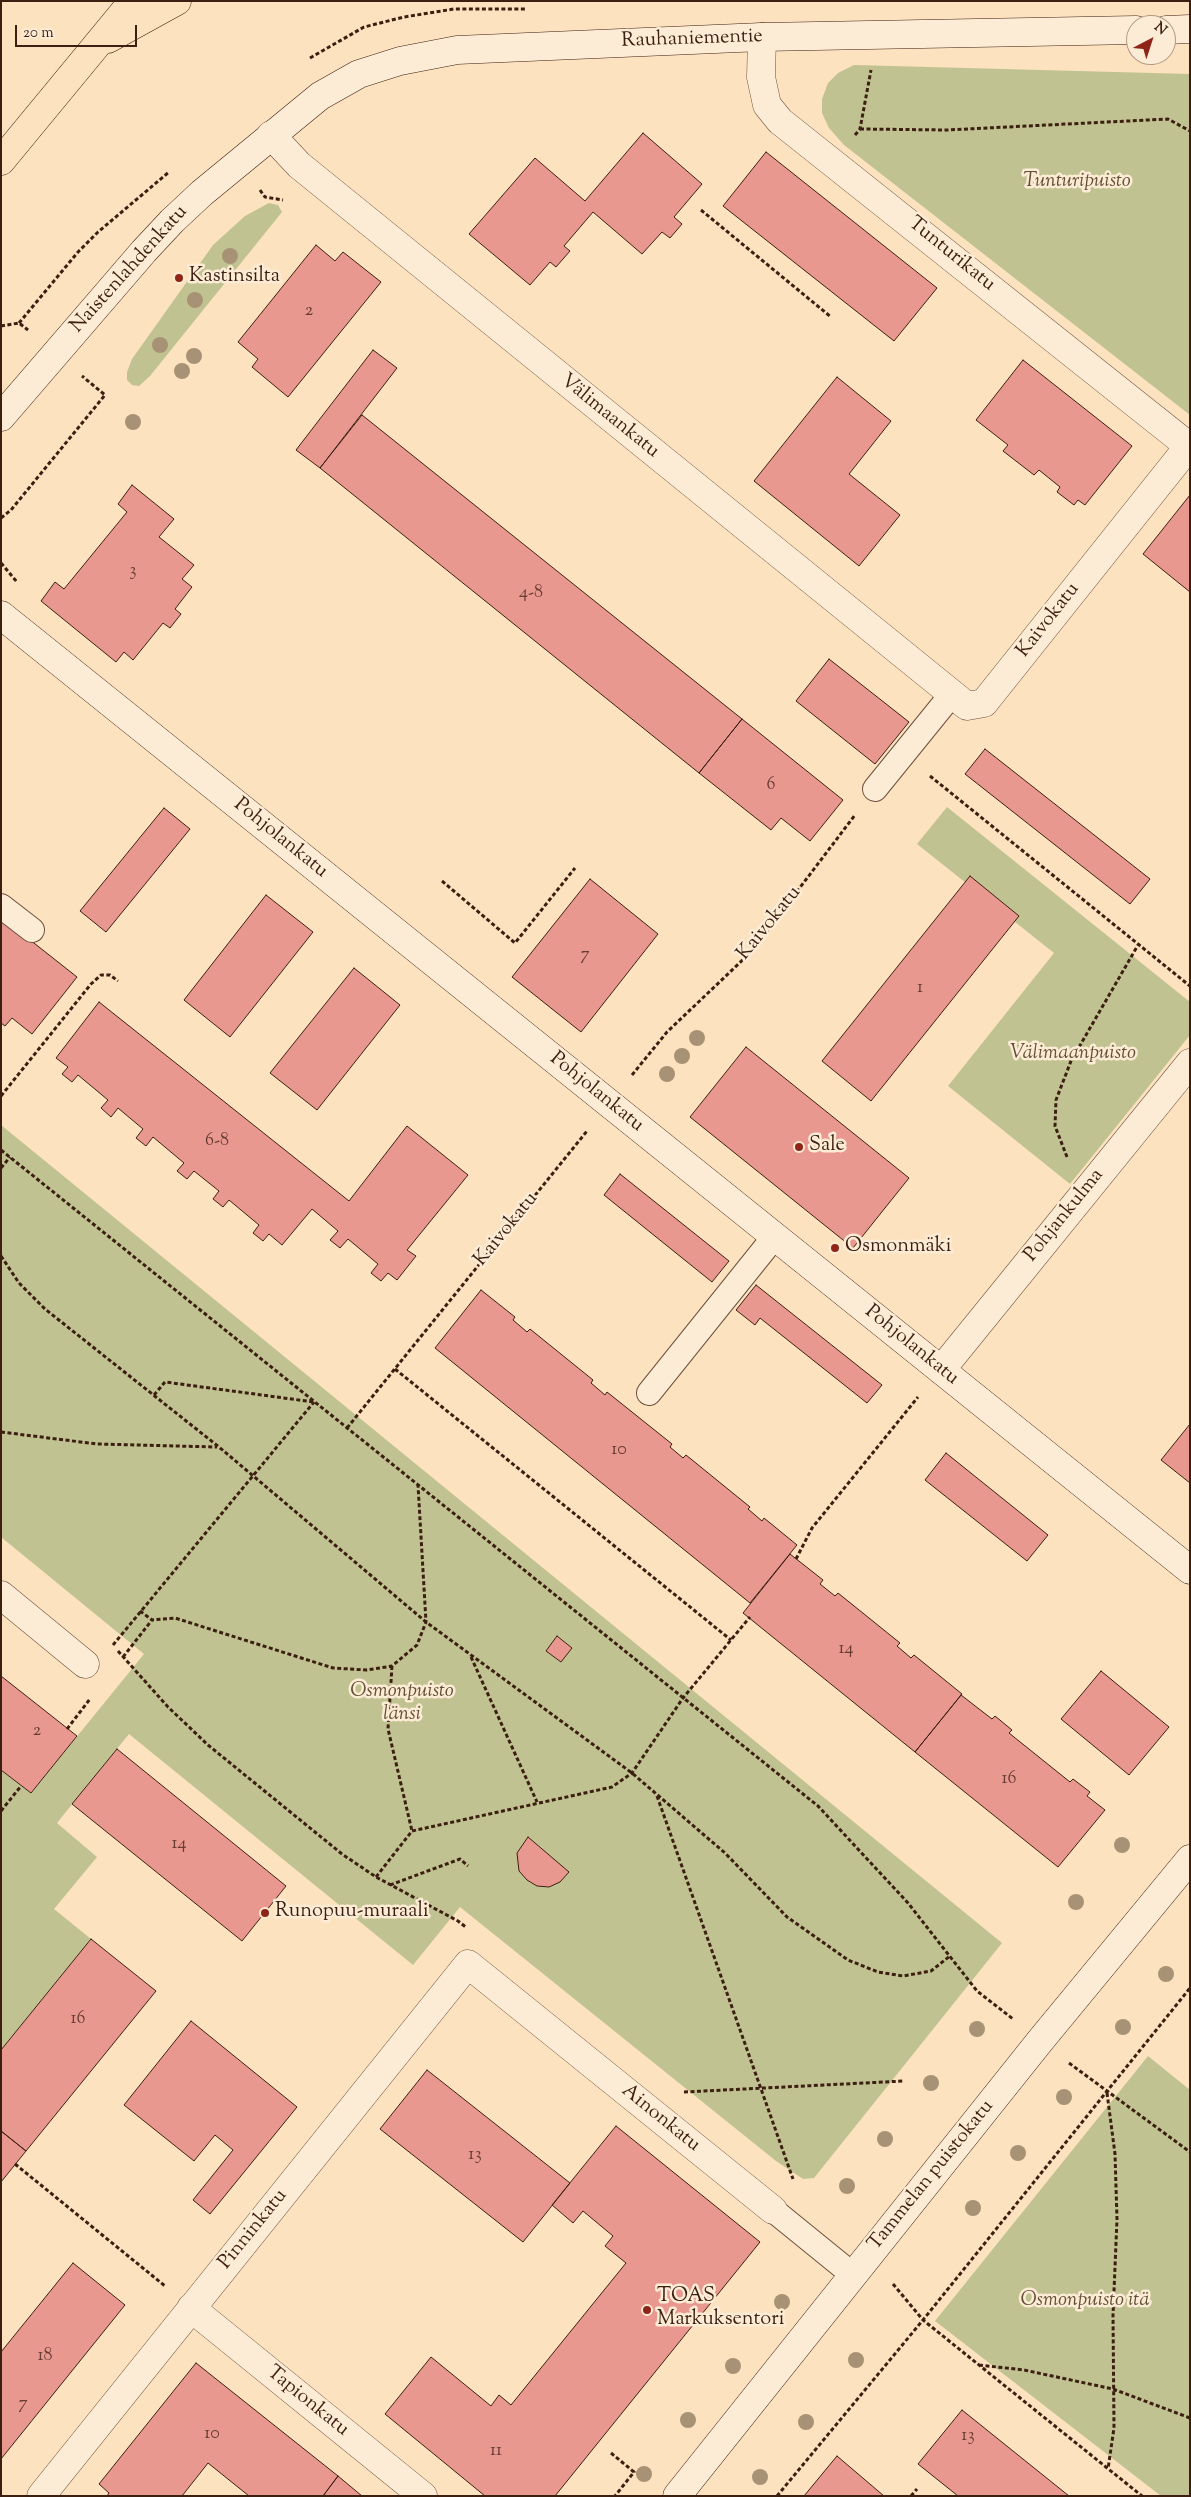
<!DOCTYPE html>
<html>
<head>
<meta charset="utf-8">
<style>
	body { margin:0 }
	#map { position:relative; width:1191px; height:2497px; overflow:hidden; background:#fce2bf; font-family:"Sorts Mill Goudy",serif }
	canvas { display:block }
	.frame { position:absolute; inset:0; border:2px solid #3d1f12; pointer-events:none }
	.north { position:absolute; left:1126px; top:15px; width:50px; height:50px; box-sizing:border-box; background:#fdecd5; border:1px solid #b09a87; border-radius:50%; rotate:40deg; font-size:14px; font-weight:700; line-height:20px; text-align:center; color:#3d1f12 }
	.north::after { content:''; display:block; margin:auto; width:18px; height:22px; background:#8f2418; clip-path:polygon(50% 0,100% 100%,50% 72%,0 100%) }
	.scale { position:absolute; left:15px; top:25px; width:122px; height:22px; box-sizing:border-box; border:2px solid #3d1f12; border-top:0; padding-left:6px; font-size:15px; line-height:18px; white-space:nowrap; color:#3d1f12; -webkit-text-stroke:4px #fdecd5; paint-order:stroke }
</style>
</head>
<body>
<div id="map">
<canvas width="1191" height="2497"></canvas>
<div class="frame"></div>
<div class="north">N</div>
<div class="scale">20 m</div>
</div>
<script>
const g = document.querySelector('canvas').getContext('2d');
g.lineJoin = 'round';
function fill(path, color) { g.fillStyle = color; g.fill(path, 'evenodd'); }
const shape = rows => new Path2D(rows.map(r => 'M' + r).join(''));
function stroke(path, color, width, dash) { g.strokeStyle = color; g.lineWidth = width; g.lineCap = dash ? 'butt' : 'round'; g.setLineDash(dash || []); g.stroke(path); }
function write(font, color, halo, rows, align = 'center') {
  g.font = font + ' "Sorts Mill Goudy",serif'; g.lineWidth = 5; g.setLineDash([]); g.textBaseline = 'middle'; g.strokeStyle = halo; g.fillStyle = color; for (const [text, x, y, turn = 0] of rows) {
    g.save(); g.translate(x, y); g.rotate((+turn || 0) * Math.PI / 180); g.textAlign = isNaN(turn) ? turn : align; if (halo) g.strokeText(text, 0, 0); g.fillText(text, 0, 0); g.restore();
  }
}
const green = shape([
	[854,65,1190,74,1190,415,844,145,829,128,822,113,822,99,828,83,838,73],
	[269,203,278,205,282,212,150,376,139,386,132,385,127,380,127,372,132,359,213,245,245,216],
	[947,807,1190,1002,1190,1035,1070,1184,948,1086,1054,953,917,844],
	[1,1125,1002,1943,814,2178,803,2179,776,2161,460,1907,413,1965,129,1734,57,1823,97,1857,54,1909,91,1939,1,2050,1,1770,31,1793,144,1654,1,1537],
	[1148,2056,1190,2090,1190,2496,1161,2496,935,2321]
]);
const building = shape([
	[643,133,702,184,674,217,682,224,670,238,662,232,642,254,593,212,564,246,570,251,556,267,550,262,530,285,469,234,535,158,585,201,643,133],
	[766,152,937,288,894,341,723,206,766,152],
	[316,245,335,261,343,252,381,282,288,397,252,367,258,359,238,342,316,245],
	[373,350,397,368,320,468,296,450,373,350],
	[1023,360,1132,446,1085,505,1078,500,1074,505,1057,492,1060,487,1039,470,1034,475,1003,451,1008,445,976,420,1023,360],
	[837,377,891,421,849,474,900,515,859,566,754,481,837,377],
	[362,415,742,719,699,773,320,468,362,415],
	[132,485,174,519,159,537,194,565,182,579,192,587,175,609,181,614,170,628,163,623,133,660,124,652,116,662,41,601,55,582,64,589,127,512,118,504,132,485],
	[1190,495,1190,592,1143,554,1190,495],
	[829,659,909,722,875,764,796,701,829,659],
	[742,719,843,800,810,841,781,818,771,830,699,773,742,719],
	[985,749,1150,879,1130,904,965,774,985,749],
	[164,808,190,829,106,932,80,911,164,808],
	[970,876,1019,916,871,1101,822,1061,970,876],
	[590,879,658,934,581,1032,512,977,590,879],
	[266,895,313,932,230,1037,184,1000,266,895],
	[1,917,77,977,32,1034,12,1018,5,1026,1,1023,1,917],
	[354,968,400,1005,317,1110,270,1073,354,968],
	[99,1002,349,1201,407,1126,468,1175,407,1250,416,1256,397,1280,388,1273,381,1281,371,1273,378,1264,348,1239,340,1248,330,1240,338,1231,312,1209,282,1245,269,1234,263,1241,253,1233,259,1225,229,1200,223,1207,213,1199,219,1191,194,1171,187,1179,177,1171,184,1163,153,1137,146,1146,136,1138,143,1129,118,1108,111,1117,101,1108,108,1100,78,1075,72,1082,62,1074,68,1067,56,1058,99,1002],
	[746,1047,909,1178,853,1248,690,1117,746,1047],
	[620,1174,729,1261,712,1282,604,1195,620,1174],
	[756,1285,882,1385,867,1403,760,1318,755,1325,736,1310,756,1285],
	[481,1290,515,1317,513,1320,527,1332,530,1329,593,1380,591,1383,605,1395,607,1392,672,1444,670,1447,683,1458,686,1455,750,1507,748,1509,762,1521,764,1518,797,1545,750,1603,435,1348,481,1290],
	[1190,1424,1190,1483,1161,1460,1190,1424],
	[946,1453,1048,1535,1027,1561,925,1480,946,1453],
	[790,1554,823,1580,820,1584,835,1596,838,1593,900,1643,897,1646,911,1658,914,1655,962,1694,915,1752,743,1613,790,1554],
	[557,1636,572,1648,561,1662,546,1651,557,1636],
	[1101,1671,1169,1727,1129,1775,1061,1719,1101,1671],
	[1,1676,77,1736,31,1793,1,1770,1,1676],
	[961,1695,992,1719,995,1716,1012,1730,1009,1733,1070,1782,1073,1779,1090,1792,1087,1796,1105,1810,1058,1867,915,1752,961,1695],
	[117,1749,286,1886,242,1941,72,1804,117,1749],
	[528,1837,569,1872,560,1882,549,1887,537,1886,527,1880,519,1871,517,1853,528,1837],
	[91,1939,156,1991,26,2151,1,2131,1,2050,91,1939],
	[191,2021,297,2107,210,2214,193,2200,233,2150,215,2135,194,2161,124,2105,191,2021],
	[427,2070,570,2183,523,2242,380,2129,427,2070],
	[616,2126,760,2242,555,2496,485,2496,385,2414,431,2357,491,2406,499,2395,511,2405,626,2263,605,2246,613,2236,583,2211,573,2223,552,2205,616,2126],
	[1,2131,26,2151,1,2182,1,2131],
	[73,2263,125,2305,1,2459,1,2352,73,2263],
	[196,2363,338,2476,323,2496,249,2496,208,2463,182,2496,107,2496,109,2493,99,2484,196,2363],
	[962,2410,1069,2496,958,2496,918,2464,962,2410],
	[837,2456,884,2496,804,2496,837,2456],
	[338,2476,362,2496,323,2496,338,2476]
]);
const path = shape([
	[310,58,364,27,404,17,454,9,526,9],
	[860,129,947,130,1168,119,1190,131],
	[855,135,860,129,871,70],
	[260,190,265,197,283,200],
	[701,210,831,317],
	[19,323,78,252,98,232,169,172],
	[1,326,19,323,28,330],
	[1,518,11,510,105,395,82,376],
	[1,563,17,582],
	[930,776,1190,986],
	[442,881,515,943,575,868],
	[632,1075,667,1032,751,952,855,815],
	[1,1096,91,984,101,975,110,975,118,981],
	[1,1150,818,1806,908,1903,977,1991,1013,2019],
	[1067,1157,1055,1126,1056,1100,1071,1061,1138,945],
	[1,1168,10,1157],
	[1,1256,19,1283,45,1309,219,1447,426,1622,632,1773,725,1853,787,1917,848,1960,878,1972,903,1976,931,1971,950,1956],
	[395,1369,731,1640],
	[154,1395,165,1382,314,1402],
	[347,1428,587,1131],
	[1,1432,97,1444,217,1447],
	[796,1559,812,1528,918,1397],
	[140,1611,152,1620,175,1618,333,1668,367,1670,392,1666,417,1645,426,1622,418,1485],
	[113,1645,314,1402],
	[118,1651,168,1707,208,1745,342,1854,376,1877,458,1921,467,1928],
	[123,1657,152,1620],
	[471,1657,537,1802],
	[392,1666,388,1729,412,1831],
	[67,1729,90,1699],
	[657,1796,793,2179],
	[1,1811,21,1786],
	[376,1877,412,1831,612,1787,632,1773,683,1698,750,1617],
	[390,1885,460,1859,468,1866],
	[1069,2063,1190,2152],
	[684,2092,904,2081],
	[1107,2093,1115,2154,1117,2219,1113,2315,1114,2428,1108,2469],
	[15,2164,165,2286],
	[893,2284,923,2320,1142,2496],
	[979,2365,1024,2370,1113,2389,1190,2418],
	[611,2453,634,2472,615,2496],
	[777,2496,923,2320,1190,1988],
	[911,2496,917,2489]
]);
const service = shape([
	[875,789,952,694],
	[1,906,32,930],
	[649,1393,775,1236],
	[773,2210,853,2275]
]);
const minor = shape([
	[762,37,761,77,767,105,780,121,1190,447],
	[271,135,299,165,967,706,984,703,1189,446],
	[941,1370,1190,1063],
	[1,1595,85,1664],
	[191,2308,423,2496],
	[41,2496,468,1964,773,2210]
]);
const secondary = shape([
	[1166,30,1190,29],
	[1,417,144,251,172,221,202,193,320,96,359,74,400,61,457,50,762,37,1136,30],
	[1,615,1190,1570],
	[677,2496,1040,2041,1190,1859]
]);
const primary = shape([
	[108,39,177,1],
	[1,161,133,1]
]);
const trees = [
	[230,256],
	[195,300],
	[160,345],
	[194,356],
	[182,371],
	[133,422],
	[697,1038],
	[682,1056],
	[667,1074],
	[1122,1845],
	[1076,1902],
	[1166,1974],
	[1123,2027],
	[977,2029],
	[931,2083],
	[1064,2097],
	[885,2139],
	[1018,2153],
	[847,2186],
	[973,2208],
	[782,2302],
	[856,2360],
	[733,2366],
	[688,2420],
	[806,2422],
	[644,2474],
	[760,2477]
];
const markers = [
	[179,278,5,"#8f2418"],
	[799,1147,5,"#8f2418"],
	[835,1248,5,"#8f2418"],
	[265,1913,5,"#8f2418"],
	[647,2310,5,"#8f2418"]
];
const numberNames = [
	["2",309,312],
	["3",133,572],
	["4-8",531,594],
	["6",771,786],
	["7",585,956],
	["1",920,989],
	["6-8",217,1142],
	["10",619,1451],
	["14",846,1650],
	["2",37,1732],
	["16",1009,1780],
	["14",179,1845],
	["16",78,2020],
	["13",475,2156],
	["18",45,2357],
	["7",23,2405],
	["10",212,2435],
	["13",968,2437],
	["11",496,2452]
];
const streetNames = [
	["Rauhaniementie",692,40,-2],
	["Tunturikatu",951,255,39],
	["Naistenlahdenkatu",130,270,-48],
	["Välimaankatu",609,417,39],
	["Kaivokatu",1049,621,-52],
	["Pohjolankatu",280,839,39],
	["Kaivokatu",770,924,-51],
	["Pohjolankatu",596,1093,39],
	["Pohjankulma",1065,1216,-51],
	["Kaivokatu",507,1230,-51],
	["Pohjolankatu",911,1346,39],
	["Ainonkatu",660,2119,39],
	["Tammelan puistokatu",932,2176,-51],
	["Pinninkatu",254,2230,-51],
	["Tapionkatu",307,2402,39]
];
const parkNames = [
	["Tunturipuisto",1077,183],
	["Välimaanpuisto",1073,1055],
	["Osmonpuisto",402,1693],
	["länsi",402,1716],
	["Osmonpuisto itä",1085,2302]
];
const poiNames = [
	["Kastinsilta",189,278],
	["Sale",809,1147],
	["Osmonmäki",845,1248],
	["Runopuu-muraali",275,1913],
	["TOAS",657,2298],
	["Markuksentori",657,2321]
];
fill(green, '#c0c391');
fill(building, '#e9988f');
stroke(building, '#3d1f12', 1);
stroke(service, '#6d503d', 26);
stroke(minor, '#6d503d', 29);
stroke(secondary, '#3d1f12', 29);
stroke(primary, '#3d1f12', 29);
stroke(path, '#3d1f12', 3, [4, 2.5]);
stroke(service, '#fdecd5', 24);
stroke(minor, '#fdecd5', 28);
stroke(secondary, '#fdecd5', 28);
stroke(primary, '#fce2bf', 28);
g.fillStyle = '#a89275';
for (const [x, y] of trees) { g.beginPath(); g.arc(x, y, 8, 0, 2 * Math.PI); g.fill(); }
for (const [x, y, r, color] of markers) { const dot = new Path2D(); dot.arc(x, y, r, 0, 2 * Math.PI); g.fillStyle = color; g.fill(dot); stroke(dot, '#fdecd5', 2); }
write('18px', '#683d31', null, numberNames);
write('20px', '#3d1f12', '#fdecd5', streetNames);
write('italic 20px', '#645038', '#fdecd5', parkNames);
write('20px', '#3d1f12', '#fdecd5', poiNames, 'left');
</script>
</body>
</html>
